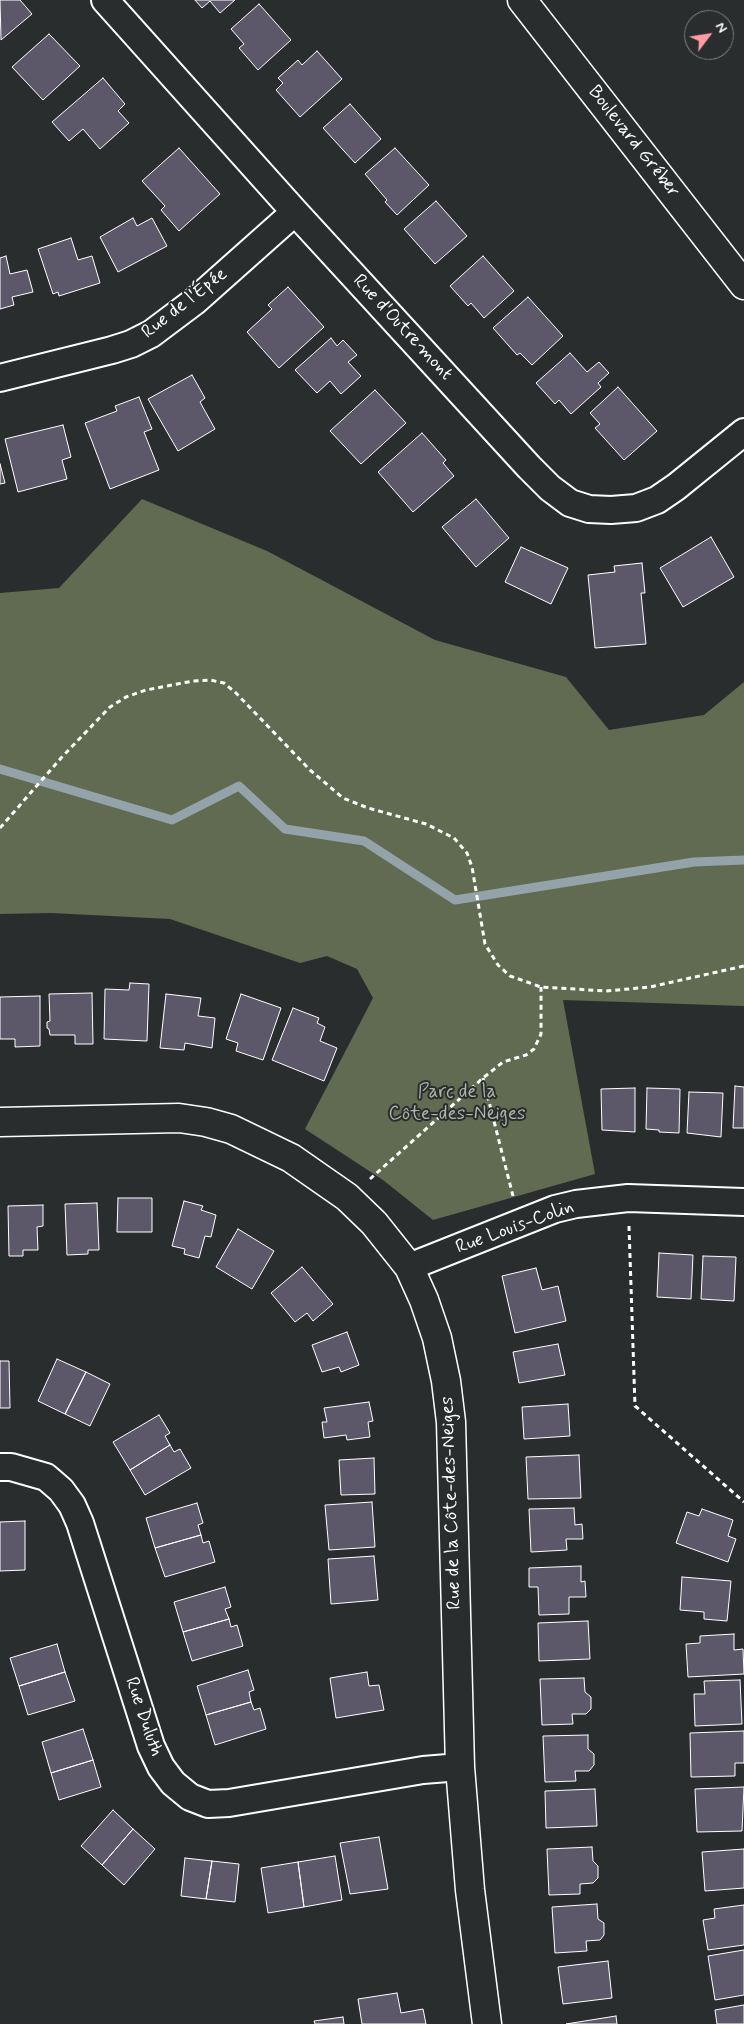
<!DOCTYPE html>
<html>
<head>
<meta charset="utf-8">
<style>
	body { margin:0 }
	#map { position:relative; width:744px; height:2024px; overflow:hidden; background:#2a2d2e; font-family:Mynerve,sans-serif }
	canvas { display:block }
	.north { position:absolute; left:684px; top:10px; width:50px; height:50px; box-sizing:border-box; background:#2a2d2e; border:1px solid #7f8182; border-radius:50%; rotate:59deg; font-size:14px; font-weight:700; line-height:20px; text-align:center; color:#fff }
	.north::after { content:''; display:block; margin:auto; width:18px; height:22px; background:#ff9aa2; clip-path:polygon(50% 0,100% 100%,50% 72%,0 100%) }
</style>
</head>
<body>
<div id="map">
<canvas width="744" height="2024"></canvas>
<div class="north">N</div>
</div>
<script>
const g = document.querySelector('canvas').getContext('2d');
g.lineJoin = 'round';
function fill(path, color) { g.fillStyle = color; g.fill(path, 'evenodd'); }
const shape = rows => new Path2D(rows.map(r => 'M' + r).join(''));
function stroke(path, color, width, dash) { g.strokeStyle = color; g.lineWidth = width; g.lineCap = dash ? 'butt' : 'round'; g.setLineDash(dash || []); g.stroke(path); }
function write(font, color, halo, rows, align = 'center') {
  g.font = font + ' Mynerve,sans-serif'; g.lineWidth = 4; g.setLineDash([]); g.textBaseline = 'middle'; g.strokeStyle = halo; g.fillStyle = color; for (const [text, x, y, turn = 0] of rows) {
    g.save(); g.translate(x, y); g.rotate((+turn || 0) * Math.PI / 180); g.textAlign = isNaN(turn) ? turn : align; if (halo) g.strokeText(text, 0, 0); g.fillText(text, 0, 0); g.restore();
  }
}
const green = shape([
	[142,499,267,551,435,640,566,677,609,730,704,715,744,682,744,1006,563,1000,595,1174,433,1220,383,1180,305,1129,373,998,357,969,327,956,300,963,170,919,51,913,0,914,0,593,59,588]
]);
const stream = shape([
	[0,769,172,820,239,786,285,829,364,841,455,900,694,862,744,860]
]);
const building = shape([
	[0,0,20,0,32,14,1,40,0,0],
	[195,0,235,0,220,13,210,1,202,8,195,0],
	[259,4,291,40,258,70,239,48,244,44,231,29,259,4],
	[49,34,80,66,43,100,12,67,49,34],
	[317,51,342,79,300,117,276,90,283,83,278,78,298,60,302,65,317,51],
	[103,78,125,104,118,111,129,123,100,149,83,129,69,141,52,122,103,78],
	[350,104,381,139,355,163,323,128,350,104],
	[179,148,220,194,179,231,161,210,165,206,142,181,179,148],
	[395,148,429,185,397,215,385,202,387,200,365,174,395,148],
	[436,201,467,236,435,264,404,229,436,201],
	[133,218,137,226,152,218,167,246,118,272,100,237,133,218],
	[71,238,78,260,92,256,100,283,59,296,58,292,53,294,38,249,71,238],
	[6,256,10,274,27,270,33,292,12,297,14,305,0,309,0,258,6,256],
	[483,256,514,291,484,318,471,303,468,306,450,286,483,256],
	[288,287,324,327,279,368,247,332,272,309,268,305,288,287],
	[528,297,563,336,532,365,520,353,517,355,493,328,528,297],
	[331,338,337,346,343,340,357,355,348,362,361,376,341,394,330,381,317,393,295,370,331,338],
	[570,353,587,372,599,362,609,373,598,383,601,387,571,414,559,400,555,404,536,383,570,353],
	[192,375,205,398,200,402,215,429,178,451,148,399,192,375],
	[618,387,657,431,624,460,595,428,600,424,590,413,618,387],
	[375,390,406,423,361,464,330,431,375,390],
	[139,397,152,429,144,432,159,470,110,489,85,423,117,411,115,406,139,397],
	[63,425,71,457,62,460,67,479,18,492,5,439,63,425],
	[422,433,446,460,443,463,454,476,413,512,378,472,422,433],
	[0,464,5,483,0,484,0,464],
	[476,499,509,538,476,567,442,527,476,499],
	[711,537,734,577,683,607,660,568,711,537],
	[521,547,568,568,551,604,505,582,521,547],
	[642,563,645,593,641,593,646,644,595,648,588,575,615,572,614,566,642,563],
	[130,983,149,984,147,1041,104,1039,105,989,129,990,130,983],
	[92,993,93,1044,75,1044,75,1035,50,1035,49,1029,47,1028,47,1022,50,1021,49,994,92,993],
	[166,994,201,998,198,1016,215,1018,212,1048,185,1043,184,1050,160,1048,166,994],
	[241,994,281,1008,263,1060,236,1051,238,1043,226,1039,241,994],
	[40,996,40,1046,15,1047,15,1039,0,1039,0,997,40,996],
	[293,1008,319,1018,317,1023,325,1027,320,1041,337,1048,324,1081,272,1060,293,1008],
	[735,1086,744,1087,744,1128,733,1128,735,1086],
	[635,1088,635,1132,602,1130,601,1089,635,1088],
	[647,1088,680,1089,679,1133,659,1132,659,1130,646,1129,647,1088],
	[689,1092,723,1093,721,1137,687,1133,689,1092],
	[118,1198,152,1198,152,1232,117,1232,118,1198],
	[184,1201,203,1206,201,1210,216,1215,211,1237,205,1236,199,1258,184,1254,185,1249,172,1246,184,1201],
	[97,1203,99,1250,88,1250,88,1254,67,1255,65,1204,97,1203],
	[43,1205,43,1226,37,1227,38,1250,23,1250,23,1256,9,1256,8,1206,43,1205],
	[238,1229,274,1251,252,1289,216,1267,238,1229],
	[659,1253,693,1255,691,1299,657,1297,659,1253],
	[703,1256,736,1257,734,1301,701,1299,703,1256],
	[302,1267,333,1304,313,1321,307,1313,295,1322,271,1293,302,1267],
	[536,1268,542,1290,558,1286,566,1321,515,1333,502,1276,536,1268],
	[347,1332,359,1365,341,1372,339,1367,322,1372,312,1345,347,1332],
	[558,1344,565,1375,519,1383,513,1352,558,1344],
	[57,1359,86,1372,65,1414,38,1401,57,1359],
	[0,1361,9,1361,10,1408,0,1408,0,1361],
	[86,1372,110,1384,90,1426,65,1414,86,1372],
	[369,1402,373,1421,368,1422,370,1437,347,1440,346,1435,324,1438,322,1422,327,1422,324,1408,369,1402],
	[568,1404,570,1436,524,1439,522,1407,568,1404],
	[159,1415,170,1433,165,1436,170,1445,130,1470,113,1442,159,1415],
	[170,1445,174,1452,180,1449,191,1468,145,1495,130,1470,170,1445],
	[579,1455,581,1498,528,1499,526,1457,579,1455],
	[374,1458,375,1494,341,1495,339,1460,374,1458],
	[372,1502,375,1547,329,1550,325,1505,372,1502],
	[197,1503,203,1523,198,1525,201,1535,155,1548,146,1518,197,1503],
	[574,1508,575,1525,582,1524,583,1539,566,1539,567,1550,531,1552,529,1509,574,1508],
	[702,1509,733,1520,728,1536,736,1539,728,1562,676,1543,687,1512,699,1516,702,1509],
	[25,1521,25,1570,0,1571,0,1522,25,1521],
	[201,1535,203,1543,209,1541,215,1562,165,1577,155,1548,201,1535],
	[374,1556,378,1600,331,1604,328,1559,374,1556],
	[581,1566,581,1582,585,1581,586,1597,569,1597,569,1614,539,1615,538,1587,529,1587,529,1568,581,1566],
	[682,1577,731,1581,727,1621,704,1619,704,1612,680,1610,682,1577],
	[225,1587,231,1607,225,1609,229,1619,183,1632,174,1602,225,1587],
	[229,1619,231,1627,237,1625,243,1646,192,1661,183,1632,229,1619],
	[588,1621,590,1659,539,1661,538,1623,588,1621],
	[734,1634,734,1650,743,1649,744,1674,688,1677,686,1644,700,1643,700,1636,734,1634],
	[57,1644,65,1672,19,1686,10,1658,57,1644],
	[248,1670,254,1690,249,1692,251,1702,206,1715,197,1686,248,1670],
	[65,1672,75,1701,28,1715,19,1686,65,1672],
	[367,1672,369,1686,379,1685,384,1710,336,1718,330,1678,367,1672],
	[584,1678,585,1692,591,1697,591,1709,586,1714,572,1714,573,1724,542,1725,540,1679,584,1678],
	[740,1680,742,1724,695,1726,694,1694,705,1694,704,1681,740,1680],
	[251,1702,254,1710,260,1708,266,1729,215,1745,206,1715,251,1702],
	[83,1729,93,1760,51,1773,42,1742,83,1729],
	[744,1731,744,1763,735,1763,735,1776,691,1777,690,1733,744,1731],
	[588,1735,588,1749,594,1754,594,1765,589,1771,575,1771,576,1781,545,1782,543,1736,588,1735],
	[93,1760,101,1787,59,1800,51,1773,93,1760],
	[744,1787,742,1831,697,1832,695,1789,744,1787],
	[595,1789,597,1826,546,1828,545,1791,595,1789],
	[113,1810,133,1829,102,1865,81,1846,113,1810],
	[133,1829,155,1849,124,1885,102,1865,133,1829],
	[379,1837,388,1889,350,1894,340,1843,379,1837],
	[592,1847,593,1861,598,1866,598,1878,593,1883,580,1884,580,1894,549,1895,547,1849,592,1847],
	[744,1849,744,1888,705,1891,702,1852,744,1849],
	[335,1856,342,1900,304,1907,298,1862,335,1856],
	[185,1858,212,1861,206,1899,181,1896,185,1858],
	[212,1861,239,1864,235,1902,206,1899,212,1861],
	[298,1862,304,1907,268,1913,261,1868,298,1862],
	[597,1904,598,1919,604,1923,604,1935,600,1940,586,1941,587,1951,555,1953,552,1907,597,1904],
	[744,1905,744,1945,708,1950,703,1920,715,1918,714,1909,744,1905],
	[744,1950,744,1995,715,2000,708,1956,744,1950],
	[608,1961,612,1998,563,2004,558,1967,608,1961],
	[397,1993,401,2013,423,2009,426,2024,362,2024,358,1999,397,1993],
	[744,2005,744,2024,717,2024,715,2010,744,2005],
	[616,2016,617,2024,566,2024,616,2016],
	[343,2017,344,2024,315,2024,314,2021,343,2017]
]);
const path = shape([
	[0,828,61,758,110,707,126,697,146,690,193,681,210,680,224,683,236,693,310,770,343,798,368,808,426,824,454,838,467,853,472,867,485,944,498,965,510,976,541,987,606,991,650,987,744,966],
	[483,1078,513,1196],
	[370,1179,483,1078,503,1062,526,1055,534,1049,541,1034,541,987],
	[629,1226,635,1406,744,1502]
]);
const street = shape([
	[105,0,295,212,529,467,550,488,570,503,589,509,611,510,636,508,657,500,676,487,744,432],
	[0,378,112,350,131,344,151,334,195,301,295,212],
	[409,1267,555,1209,576,1204,628,1198,744,1202],
	[0,1467,11,1467,46,1477,61,1490,72,1505,80,1523,151,1746,161,1767,173,1783,190,1797,208,1804,229,1803,423,1770,460,1767]
]);
const secondary = shape([
	[522,0,744,285],
	[0,1122,179,1118,206,1122,231,1129,291,1158,347,1197,374,1223,409,1267,424,1300,437,1338,446,1381,451,1422,460,1767,470,1890,487,2024]
]);
const streetNames = [
	["Boulevard Gréber",633,142,52],
	["Rue de l'Épée",185,304,-38],
	["Rue d'Outremont",402,328,47],
	["Rue Louis-Colin",515,1228,-20],
	["Rue de la Côte-des-Neiges",452,1503,-92],
	["Rue Duluth",143,1717,71]
];
const parkNames = [
	["Parc de la",457,1093],
	["Côte-des-Neiges",457,1115]
];
fill(green, '#606b52');
stroke(stream, '#94a2a9', 9);
fill(building, '#5d5869');
stroke(building, '#fff', 1);
stroke(street, '#fff', 30);
stroke(secondary, '#fff', 31);
stroke(path, '#fff', 3, [5, 4]);
stroke(street, '#2a2d2e', 26);
stroke(secondary, '#2a2d2e', 28);
write('19px', '#fff', '#2a2d2e', streetNames);
write('19px', '#b0b5a8', '#2a2d2e', parkNames);
</script>
</body>
</html>
